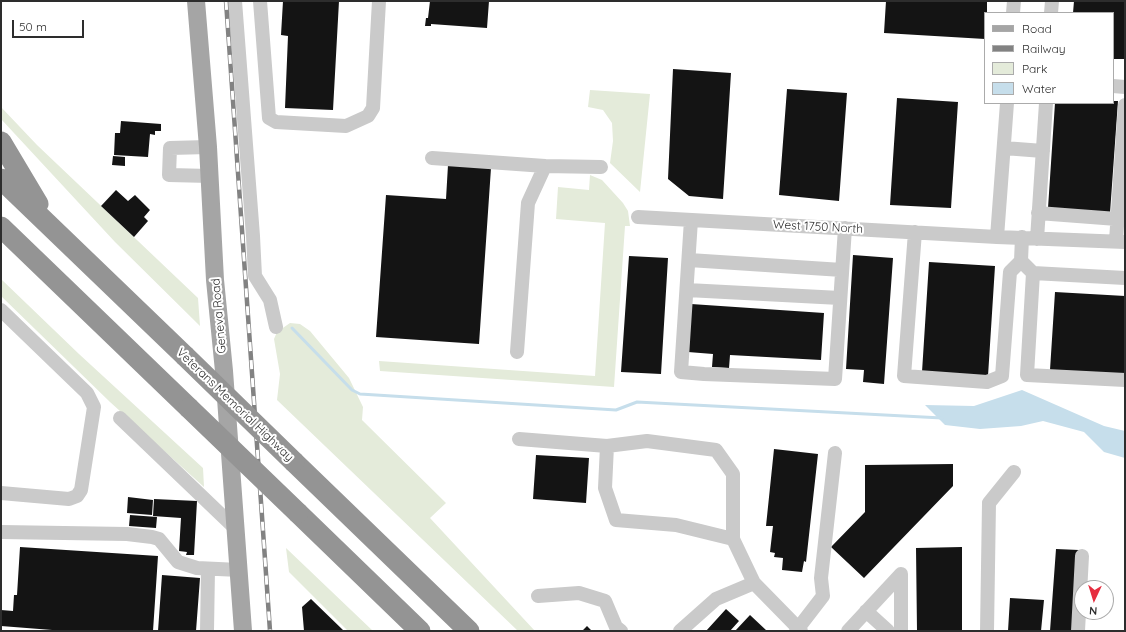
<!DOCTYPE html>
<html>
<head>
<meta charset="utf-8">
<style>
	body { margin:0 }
	#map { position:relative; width:1126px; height:632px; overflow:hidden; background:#fff; font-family:Quicksand,sans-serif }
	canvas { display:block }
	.frame { position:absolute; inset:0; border:2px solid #2d2d2d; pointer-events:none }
	.legend { position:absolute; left:984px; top:12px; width:130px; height:92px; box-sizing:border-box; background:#fff; border:1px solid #ababab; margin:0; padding:5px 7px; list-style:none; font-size:12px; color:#2d2d2d }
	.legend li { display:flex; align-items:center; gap:8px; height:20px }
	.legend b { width:20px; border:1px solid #ababab }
	.north { position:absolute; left:1074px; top:580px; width:40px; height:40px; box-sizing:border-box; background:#fff; border:1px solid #ababab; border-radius:50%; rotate:184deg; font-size:11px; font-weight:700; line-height:16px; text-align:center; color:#2d2d2d }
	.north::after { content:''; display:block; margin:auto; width:14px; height:18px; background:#e62e40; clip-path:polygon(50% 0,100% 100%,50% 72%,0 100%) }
	.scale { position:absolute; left:12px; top:20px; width:72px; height:18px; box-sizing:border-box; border:2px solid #2d2d2d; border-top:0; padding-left:5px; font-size:12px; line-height:14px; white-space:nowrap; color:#2d2d2d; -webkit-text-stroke:3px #fff; paint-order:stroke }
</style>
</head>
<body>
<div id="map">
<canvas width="1126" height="632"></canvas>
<div class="frame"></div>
<ul class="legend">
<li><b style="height:5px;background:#a5a5a5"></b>Road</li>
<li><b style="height:5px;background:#828282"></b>Railway</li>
<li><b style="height:11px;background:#e4ebda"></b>Park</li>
<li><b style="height:11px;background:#c6deeb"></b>Water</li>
</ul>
<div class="north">N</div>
<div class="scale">50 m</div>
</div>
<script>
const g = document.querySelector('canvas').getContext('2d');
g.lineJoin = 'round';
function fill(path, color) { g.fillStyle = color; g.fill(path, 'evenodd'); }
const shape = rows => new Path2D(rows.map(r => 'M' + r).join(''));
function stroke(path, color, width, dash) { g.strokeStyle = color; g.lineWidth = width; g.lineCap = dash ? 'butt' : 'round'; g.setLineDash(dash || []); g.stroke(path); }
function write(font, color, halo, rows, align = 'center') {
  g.font = font + ' Quicksand,sans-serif'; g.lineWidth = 4; g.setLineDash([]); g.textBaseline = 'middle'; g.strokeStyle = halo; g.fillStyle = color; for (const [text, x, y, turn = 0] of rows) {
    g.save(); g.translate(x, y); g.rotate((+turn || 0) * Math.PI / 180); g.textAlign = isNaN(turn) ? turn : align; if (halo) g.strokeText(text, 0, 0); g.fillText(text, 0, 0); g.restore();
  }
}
const green = shape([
	[590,90,650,94,640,192,610,163,613,141,612,123,603,110,588,107],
	[1,107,37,145,198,298,200,326,115,242,1,119],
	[590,175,602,180,623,203,628,211,630,226,625,226,614,387,380,371,379,361,595,376,605,223,556,219,558,187,589,190],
	[1,279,79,354,203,468,204,487,110,402,1,296],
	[290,323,300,324,310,331,349,378,363,407,362,420,446,503,430,518,535,631,518,631,277,400,280,374,274,339,277,332],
	[286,548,373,631,348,631,289,572]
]);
const water = shape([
	[1022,390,1104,426,1125,431,1125,458,1104,452,1084,432,1043,421,1021,426,980,429,945,425,925,405,974,406]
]);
const stream = shape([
	[292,328,352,390,360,394,616,410,637,402,942,418]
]);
const building = shape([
	[283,1,339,1,333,110,285,108,288,36,281,35],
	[430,1,489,1,487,28,431,24,431,26,425,26,426,18,428,18],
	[886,1,987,1,987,13,985,13,985,39,884,33],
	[1074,1,1125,1,1125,59,1113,59,1113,13,1073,13],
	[673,69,731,73,723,199,689,196,668,179],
	[787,89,847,93,839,201,779,195],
	[897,98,958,102,951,208,890,205],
	[1113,101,1118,101,1110,213,1048,208,1055,103,1113,103],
	[121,121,161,124,161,131,155,131,155,135,150,134,148,157,114,155,115,133,120,133],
	[113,156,125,157,125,166,112,165],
	[448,165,491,168,479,344,376,337,386,195,446,199],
	[116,190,128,201,135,195,150,210,144,217,148,221,134,237,101,206],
	[853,255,893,258,884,384,863,382,864,370,846,369],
	[629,256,668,258,661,374,621,372],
	[929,262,995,266,988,376,922,372],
	[1055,292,1125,296,1125,375,1050,370],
	[691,304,824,313,821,360,730,355,729,368,712,367,713,354,688,352],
	[774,449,818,454,806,562,804,561,802,572,782,570,783,558,774,557,775,553,770,552,773,526,766,526],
	[536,455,589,458,586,503,533,499],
	[953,464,953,486,864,578,831,547,865,512,865,465],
	[128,497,153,500,152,515,127,513],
	[154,499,197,501,194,555,186,555,187,552,179,551,181,518,153,516],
	[130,515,157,517,156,528,129,526],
	[20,547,158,556,153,631,65,631,1,626,1,610,13,611,14,595,17,595],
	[962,547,962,631,917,631,916,548],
	[1056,549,1079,550,1073,631,1050,631],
	[162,575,200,578,196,631,158,631],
	[1010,598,1044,600,1041,631,1008,631],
	[311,599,344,631,304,631,302,607],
	[726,609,739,621,730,631,706,631],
	[750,615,767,631,735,631],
	[587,626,592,631,582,631]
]);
const minor = shape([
	[235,1,253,236,255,276,270,300,276,327],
	[260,1,269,118,276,122,346,126,368,116,373,108,379,1],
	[1013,13,1014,1],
	[1051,13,1052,1],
	[1113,86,1125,87],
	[208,147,170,148,169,175,210,176],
	[1004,148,1043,151],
	[432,158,545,166],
	[1038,213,1117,219],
	[638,217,997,237,1125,242],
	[691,220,681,372,704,374,835,379,845,228],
	[915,232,904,376,987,382,1002,376,1010,272,1021,261,1022,237],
	[997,237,1007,103],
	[1037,239,1046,103],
	[1116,241,1125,105],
	[689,260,842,270],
	[1021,261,1033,273,1027,375,1125,380],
	[1033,273,1125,278],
	[687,290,840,298],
	[1,310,87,393,94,407,81,490,77,496,69,499,1,493],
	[517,352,528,203,545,166,601,167],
	[120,418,237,530],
	[519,439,607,446],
	[1,532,127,534,152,537,159,539,178,562,197,568,239,570],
	[733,539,676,525,616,520,605,488,607,446,647,441,716,450,733,474,733,539,754,583,801,631],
	[538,596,579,593,605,601,616,627,621,631],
	[866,611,888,631],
	[207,631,208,569],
	[680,631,716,599,754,583],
	[796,631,823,596,821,578,835,453],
	[848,631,901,574,901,631],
	[987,631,989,503,1014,472],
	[1078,631,1082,556]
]);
const major = shape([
	[196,1,208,147,215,280,224,371,243,631]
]);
const highway = shape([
	[1,142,38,204],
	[1,179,185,356],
	[1,227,189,408],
	[294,462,469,631],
	[298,513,420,631]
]);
const rail = shape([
	[226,1,270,631]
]);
const highwayBridge = shape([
	[185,356,294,462],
	[189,408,298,513]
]);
const streetNames = [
	["West 1750 North",818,227,3],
	["Geneva Road",219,316,-95],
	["Veterans Memorial Highway",235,405,44]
];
fill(green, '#e4ebda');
fill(water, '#c6deeb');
stroke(stream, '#c6deeb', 3);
fill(building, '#141414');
stroke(minor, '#cacaca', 14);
stroke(major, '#a5a5a5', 18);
stroke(highway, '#949494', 21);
stroke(rail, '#828282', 4.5);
stroke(rail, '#fff', 3, [9]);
stroke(highwayBridge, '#949494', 21);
write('12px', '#2d2d2d', '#fff', streetNames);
</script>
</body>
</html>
